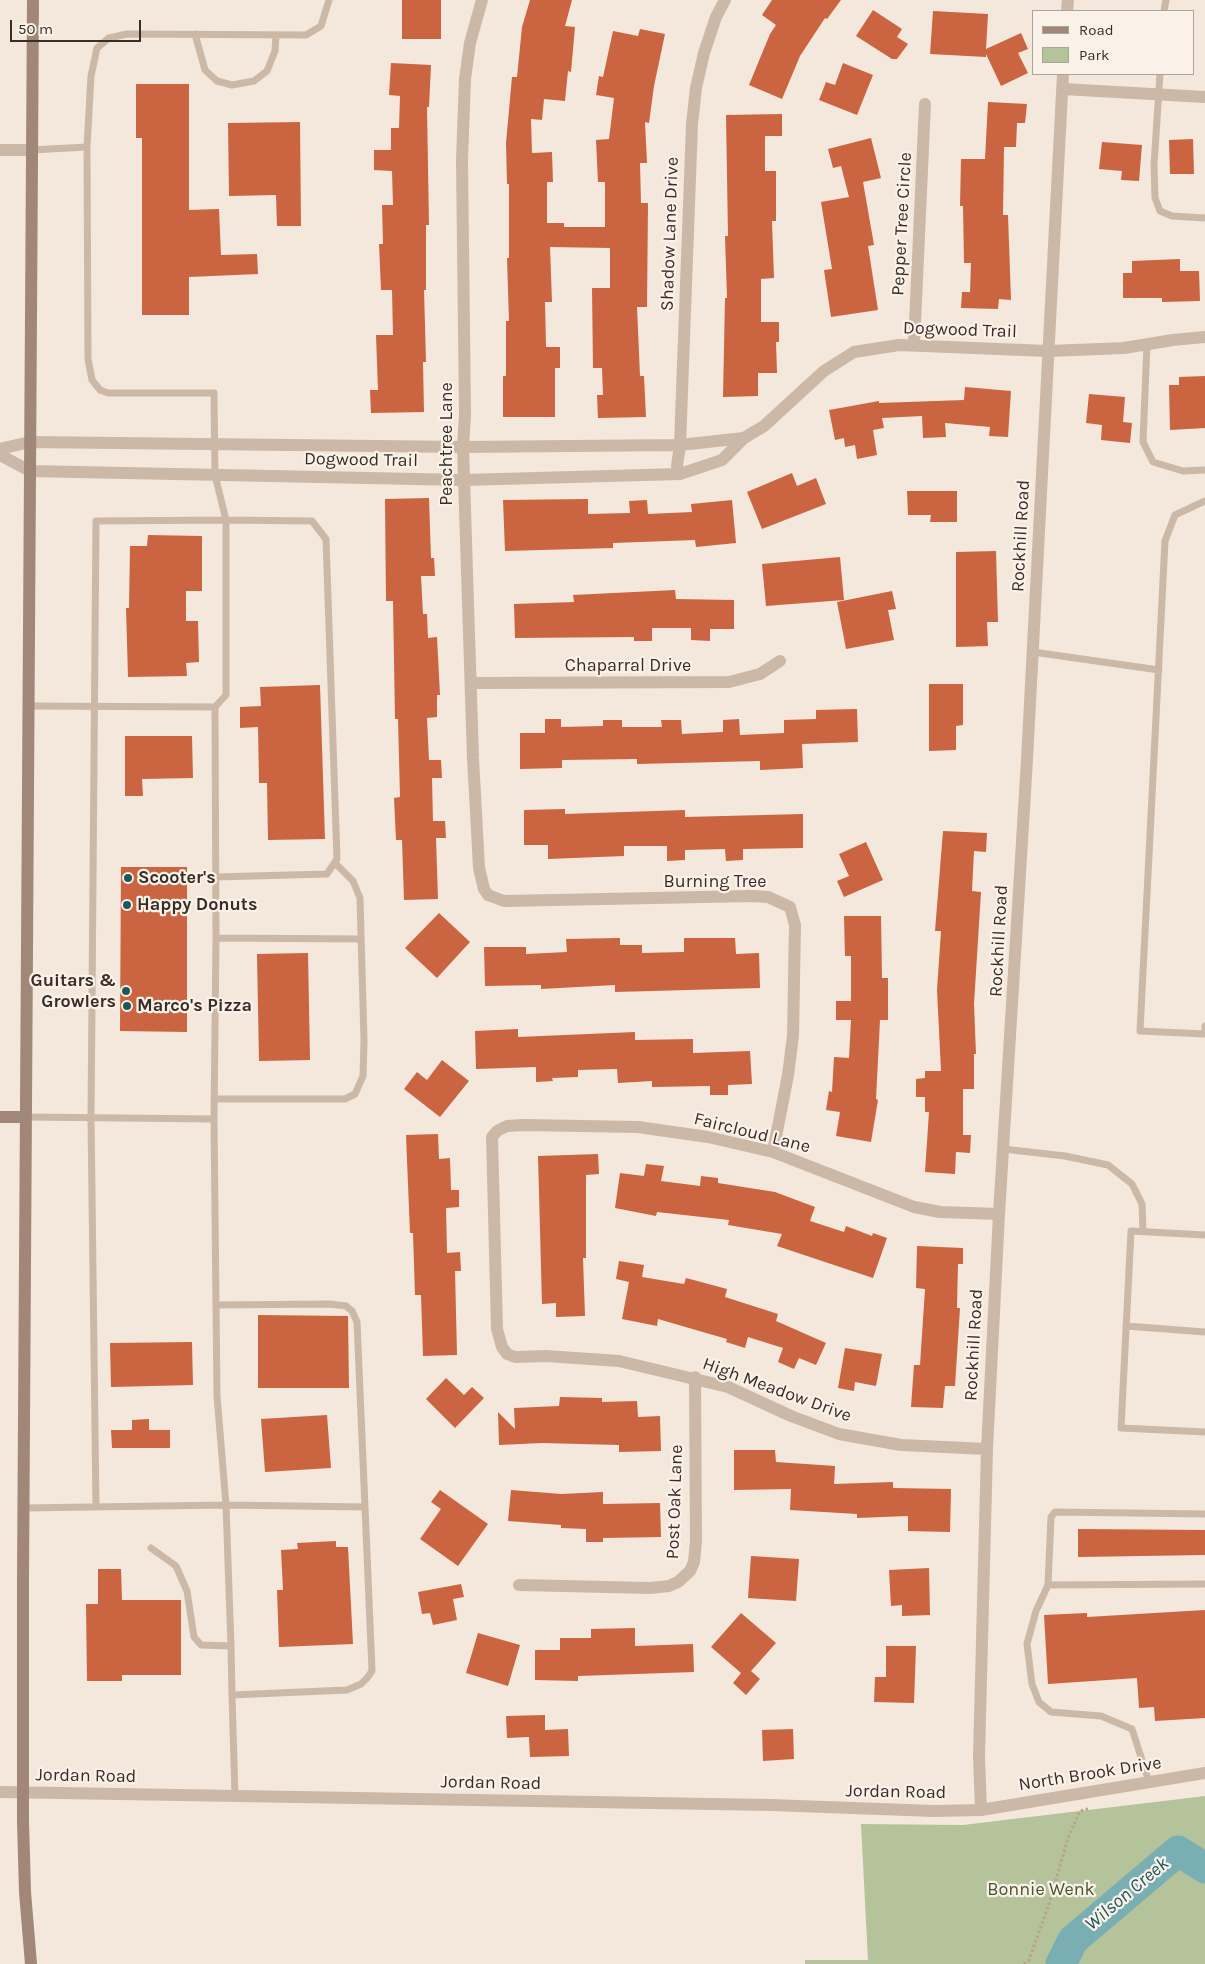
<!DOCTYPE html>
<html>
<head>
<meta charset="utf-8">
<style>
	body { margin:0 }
	#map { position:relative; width:1205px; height:1964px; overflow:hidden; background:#f3e8db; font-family:Karla,sans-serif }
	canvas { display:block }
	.legend { position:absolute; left:1032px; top:10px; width:162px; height:65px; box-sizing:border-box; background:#faf2e8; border:1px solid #aca39b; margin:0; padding:6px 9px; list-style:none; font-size:15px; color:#382d28 }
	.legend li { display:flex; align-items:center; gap:10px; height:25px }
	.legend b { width:25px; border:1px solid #aca39b }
	.scale { position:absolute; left:10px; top:20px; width:131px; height:22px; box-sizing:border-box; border:2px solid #382d28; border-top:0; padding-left:6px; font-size:15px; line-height:18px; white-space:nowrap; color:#382d28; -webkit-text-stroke:4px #faf2e8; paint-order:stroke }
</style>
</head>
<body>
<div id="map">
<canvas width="1205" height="1964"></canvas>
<ul class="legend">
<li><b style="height:6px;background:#a08778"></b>Road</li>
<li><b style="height:14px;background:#b5c39b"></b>Park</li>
</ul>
<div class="scale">50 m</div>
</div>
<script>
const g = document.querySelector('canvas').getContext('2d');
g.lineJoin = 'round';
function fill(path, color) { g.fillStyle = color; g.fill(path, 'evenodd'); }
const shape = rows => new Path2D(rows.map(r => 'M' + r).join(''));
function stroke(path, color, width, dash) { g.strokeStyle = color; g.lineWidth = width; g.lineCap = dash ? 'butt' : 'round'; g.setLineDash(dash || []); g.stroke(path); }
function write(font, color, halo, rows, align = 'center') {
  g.font = font + ' Karla,sans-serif'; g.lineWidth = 4.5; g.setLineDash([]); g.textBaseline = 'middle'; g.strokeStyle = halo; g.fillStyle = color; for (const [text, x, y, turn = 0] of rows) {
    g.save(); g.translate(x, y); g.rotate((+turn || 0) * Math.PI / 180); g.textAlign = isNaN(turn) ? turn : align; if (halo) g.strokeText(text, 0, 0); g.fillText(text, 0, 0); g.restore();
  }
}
const green = shape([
	[1205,1796,1205,1964,805,1964,805,1960,868,1960,861,1824,963,1825]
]);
const river = shape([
	[1061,1964,1073,1940,1178,1851,1205,1868]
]);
const building = shape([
	[402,0,441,0,441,39,402,39],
	[530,0,572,0,565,26,575,27,571,72,568,71,565,101,544,99,542,120,531,119,532,153,552,152,553,182,547,182,547,223,564,223,564,227,605,227,605,182,598,182,596,140,609,139,614,98,596,95,599,76,603,77,613,31,638,36,640,29,665,34,654,86,649,123,645,122,647,163,640,163,641,203,648,203,647,307,637,307,640,376,644,376,646,417,598,418,597,395,603,395,602,368,593,368,592,288,610,288,610,248,550,247,552,302,545,302,546,347,560,347,560,368,555,368,555,417,503,417,503,376,506,376,506,321,509,321,507,258,509,258,509,184,507,184,506,143,512,77,517,77,522,27],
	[772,0,841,0,827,19,825,18,800,56,782,99,749,85,770,34,776,25,762,15],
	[873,10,902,29,897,37,908,44,897,59,892,59,856,36],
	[933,11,988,14,986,49,1021,33,1028,49,1018,53,1028,73,1001,86,986,54,986,57,930,54],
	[391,63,431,65,429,107,427,107,429,225,426,225,426,290,424,290,426,362,423,362,424,412,371,413,370,390,378,390,376,335,393,335,392,290,381,290,379,244,383,244,382,205,393,205,392,171,374,170,374,150,391,150,391,128,399,128,400,96,389,95],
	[843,63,873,75,857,115,819,100,826,82,835,85],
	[136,84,189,84,189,210,219,209,221,255,257,254,258,274,189,277,189,315,142,315,142,138,136,138],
	[988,102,1027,104,1025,123,1017,123,1016,147,1004,147,1003,215,1008,215,1011,300,999,299,998,309,961,308,962,292,970,292,971,263,964,263,963,206,960,206,961,159,985,159],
	[782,114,782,136,765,136,765,171,776,171,776,221,772,221,774,278,761,279,761,322,779,322,779,342,776,342,777,373,758,373,758,396,723,397,725,298,727,298,725,236,728,236,726,115],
	[300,122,301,226,277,226,276,195,229,196,228,123],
	[871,138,881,178,863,182,874,245,868,246,878,310,831,317,824,270,832,269,821,202,849,197,841,166,833,168,828,149],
	[1193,139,1194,174,1170,174,1169,140],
	[1102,142,1142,145,1139,181,1121,180,1122,171,1099,169],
	[1180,259,1180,271,1199,271,1200,301,1162,302,1162,298,1123,298,1123,273,1132,273,1132,261],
	[1205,376,1205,428,1170,430,1169,385,1179,385,1179,377],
	[965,387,1011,391,1008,437,989,436,990,427,945,423,946,437,923,438,922,416,882,418,884,428,873,430,877,455,857,459,855,445,845,447,844,438,835,440,829,410,879,401,879,403,964,400],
	[1089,394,1125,397,1123,422,1132,423,1130,443,1101,440,1102,425,1086,423],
	[792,473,797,486,816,478,826,504,762,529,747,492],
	[907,491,957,491,957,522,930,522,931,515,908,515],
	[429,498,431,558,434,558,435,576,421,576,423,614,427,614,428,638,437,637,440,695,437,695,437,717,427,718,429,760,441,760,442,778,432,778,433,821,445,821,446,838,436,838,438,899,404,900,402,840,396,840,394,798,400,797,398,719,395,719,393,601,386,601,385,499],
	[588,499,588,514,630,513,629,501,647,500,648,514,692,512,691,504,732,500,736,543,696,547,695,540,613,543,613,548,505,551,503,500],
	[148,535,202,536,202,591,186,591,186,621,198,621,199,662,186,663,187,676,128,677,126,608,129,608,130,546,147,546],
	[996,551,998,622,987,622,988,646,956,647,956,552],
	[840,557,844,600,766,606,762,564],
	[675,590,676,599,734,600,734,629,710,629,710,641,691,640,691,628,652,628,652,641,634,641,634,637,515,638,514,604,574,602,573,595],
	[892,591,896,609,888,610,894,640,846,649,837,602],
	[929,684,963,684,963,725,956,726,956,750,929,751],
	[320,685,325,839,268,840,267,783,259,783,258,727,240,728,240,707,261,706,260,687],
	[857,709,858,742,802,744,803,768,760,770,760,761,637,764,637,759,562,760,562,768,520,769,520,733,545,733,545,719,561,719,561,727,603,726,603,720,622,720,622,727,662,727,661,720,681,720,682,734,723,732,723,720,739,719,740,735,784,733,784,720,816,719,816,710],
	[125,736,192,736,193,778,142,779,143,796,125,796],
	[565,809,565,814,685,810,685,817,803,814,803,848,743,849,743,860,726,861,725,849,685,850,685,860,667,861,667,846,624,846,624,856,548,859,548,845,524,845,524,810],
	[943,831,987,833,986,852,974,851,972,891,981,892,974,1004,976,1054,974,1054,974,1089,963,1089,963,1135,971,1135,970,1153,956,1152,955,1174,925,1172,929,1112,925,1112,925,1097,916,1097,916,1079,925,1078,925,1071,941,1071,937,990,941,931,935,931],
	[866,842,883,880,844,897,837,881,849,876,839,854],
	[121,867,187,867,187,1032,120,1031],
	[439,913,470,942,437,978,405,948],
	[844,916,881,916,882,978,888,978,888,1020,880,1020,876,1099,878,1100,871,1142,836,1136,840,1112,826,1110,829,1091,832,1092,834,1057,849,1058,851,1020,836,1020,836,1001,851,1001,851,956,845,956],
	[620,938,620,945,642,945,642,953,684,952,684,938,735,938,736,954,759,953,760,988,615,992,615,985,541,989,541,985,485,986,484,947,526,947,526,954,567,952,566,939],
	[308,953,310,1060,259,1061,257,954],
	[518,1029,518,1037,635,1032,635,1040,693,1039,693,1053,750,1051,752,1084,728,1085,728,1095,710,1095,710,1086,652,1087,652,1081,618,1083,617,1069,578,1070,578,1077,552,1078,553,1081,536,1082,536,1067,476,1069,475,1031],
	[442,1060,469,1081,440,1117,404,1089,417,1072,427,1080],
	[438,1134,439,1159,450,1158,451,1190,459,1190,459,1207,446,1208,447,1253,460,1252,461,1271,455,1271,457,1355,423,1356,421,1295,415,1295,413,1233,410,1233,406,1135],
	[598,1154,599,1174,586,1175,586,1258,583,1258,585,1316,556,1317,556,1303,542,1304,538,1156],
	[646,1164,664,1166,661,1181,700,1186,701,1176,718,1178,718,1183,775,1192,815,1207,810,1221,844,1232,846,1226,872,1236,873,1233,887,1238,873,1278,777,1246,782,1234,728,1225,729,1220,657,1212,656,1216,615,1208,620,1173,644,1176],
	[917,1246,963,1248,963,1264,958,1264,957,1308,960,1308,955,1386,945,1386,943,1408,911,1407,914,1365,920,1365,925,1289,916,1288],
	[619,1261,644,1265,642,1277,684,1284,686,1278,727,1289,725,1297,778,1314,776,1321,826,1343,816,1365,799,1358,794,1369,778,1362,783,1348,748,1337,745,1348,726,1342,727,1339,658,1319,657,1326,622,1319,629,1282,616,1279],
	[258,1315,348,1316,349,1388,258,1388],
	[192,1342,193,1385,111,1387,110,1343],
	[845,1348,882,1354,876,1386,855,1382,854,1391,838,1388],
	[446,1378,464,1395,472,1387,484,1398,455,1428,426,1399],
	[560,1397,602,1398,602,1402,637,1401,638,1417,660,1416,661,1451,619,1452,619,1445,542,1443,499,1445,498,1412,515,1429,514,1408,559,1406],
	[327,1415,331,1468,265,1472,261,1419],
	[149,1419,149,1430,170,1430,170,1448,112,1448,111,1430,132,1430,132,1420],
	[734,1450,775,1450,776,1462,835,1466,834,1484,893,1482,893,1488,951,1489,950,1532,908,1531,908,1516,857,1518,857,1514,790,1510,791,1489,734,1490],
	[440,1490,488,1524,458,1566,420,1539,441,1509,431,1502],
	[511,1490,561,1494,603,1492,603,1504,660,1503,661,1537,603,1538,603,1542,586,1542,586,1529,561,1528,561,1525,508,1521],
	[1078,1529,1205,1530,1205,1555,1078,1557],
	[336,1541,336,1547,348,1547,353,1644,279,1647,277,1590,283,1590,281,1550,298,1549,297,1543],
	[751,1556,799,1559,796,1601,748,1598],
	[929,1568,930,1615,902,1616,902,1605,891,1606,889,1570],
	[98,1569,121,1569,122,1600,181,1600,181,1675,122,1675,122,1681,87,1681,86,1604,98,1604],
	[461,1584,464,1597,453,1599,457,1620,433,1625,430,1613,422,1614,418,1592],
	[1205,1610,1205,1718,1155,1721,1154,1707,1139,1708,1137,1678,1048,1684,1044,1615,1087,1613,1087,1617],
	[741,1613,776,1643,751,1671,760,1679,746,1695,733,1683,741,1673,711,1647],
	[635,1628,635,1646,693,1644,694,1672,578,1676,578,1681,535,1680,535,1650,560,1650,560,1638,591,1638,591,1629],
	[478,1633,520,1645,508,1686,466,1673],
	[886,1646,916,1646,914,1703,874,1702,875,1677,886,1677],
	[545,1715,545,1730,568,1729,569,1756,530,1757,529,1737,507,1738,506,1716],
	[793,1729,794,1759,763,1761,762,1730]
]);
const path = shape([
	[1024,1964,1029,1960,1048,1907,1069,1835,1080,1811,1088,1809]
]);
const service = shape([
	[1164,11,1166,0],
	[195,34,205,70,217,81,232,85,254,81,267,71,275,51,276,35],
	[1160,74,1154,165,1155,198,1160,211,1172,216,1205,218],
	[87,147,91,76,97,48,109,38,127,34,306,35,321,26,329,0],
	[32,150,87,147,88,359,92,380,100,390,108,393,214,393,215,475,226,520,96,521,91,1118,96,1507],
	[1147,344,1143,442,1153,462,1183,471,1205,470],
	[1205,501,1175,515,1165,541,1140,1031,1205,1034],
	[1033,652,1159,670],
	[215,707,226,695,226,520,312,521,326,539,337,859,327,874,216,877],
	[216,938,361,939],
	[1205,1034,1205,1026],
	[214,1099,345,1099,355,1094,363,1076,364,1041,360,898,353,881,335,863],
	[26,1117,214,1119,216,938,215,707,28,706],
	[1003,1149,1065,1156,1108,1165,1132,1184,1142,1204,1143,1231],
	[1205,1235,1131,1231,1121,1428,1205,1432],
	[216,1305,330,1304,346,1306,352,1311,357,1322,365,1507],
	[1126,1326,1205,1332],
	[24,1508,226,1505,217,1396,214,1119],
	[151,1548,176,1566,187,1591,194,1637,201,1645,231,1646],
	[1048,1585,1205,1584],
	[232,1695,347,1690,361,1684,367,1678,372,1671,365,1507,226,1505,231,1646,232,1695,235,1796],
	[1149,1782,1132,1729,1101,1716,1051,1712,1039,1702,1032,1684,1027,1644,1036,1611,1048,1585,1051,1517,1055,1512,1205,1514]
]);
const minor = shape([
	[482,0,470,43,465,79,462,160,465,415,463,447,473,758,479,868,484,889,488,895,504,901,753,896,768,897,790,907,795,925,793,1036,788,1075,773,1152],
	[1063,89,1205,97],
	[0,150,32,150],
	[914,345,925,104],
	[0,449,30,442,463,447,680,445,744,438],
	[0,455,30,471,464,480,680,474,722,460,744,438,764,426,824,371,854,352,899,345,1048,351,1124,348,1173,340,1205,337],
	[680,474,677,466,680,445,692,124,696,88,704,53,716,17,725,0],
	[472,683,729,682,760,674,780,661],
	[987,1449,901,1445,839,1434,791,1416,728,1387,619,1361,546,1356,515,1357,507,1354,502,1347,497,1329,492,1137,497,1131,507,1126,524,1125,638,1127,708,1137,773,1152,914,1207,940,1212,999,1214],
	[519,1585,650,1588,669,1586,678,1582,690,1571,694,1562,696,1541,695,1377]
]);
const tertiary = shape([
	[1067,11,1068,0],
	[0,1792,771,1805,934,1811,981,1810,1205,1773],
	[981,1810,979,1756,987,1449,999,1214,1027,760,1063,74]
]);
const secondary = shape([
	[0,1117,26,1117],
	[31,1964,25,1892,23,1821,23,1578,33,0]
]);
const markers = [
	[128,878,5,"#1b575b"],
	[127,905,5,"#1b575b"],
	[126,991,5,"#1b575b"],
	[127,1006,5,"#1b575b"]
];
const streetNames = [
	["Pepper Tree Circle",902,224,-87],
	["Shadow Lane Drive",670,234,-88],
	["Dogwood Trail",960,330,2],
	["Peachtree Lane",447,444,-90],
	["Dogwood Trail",361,460,1],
	["Rockhill Road",1021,536,-87],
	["Chaparral Drive",628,666],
	["Burning Tree",715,882],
	["Rockhill Road",999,941,-87],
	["Faircloud Lane",752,1133,14],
	["Rockhill Road",974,1345,-87],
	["High Meadow Drive",777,1390,20],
	["Post Oak Lane",675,1502,-88],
	["North Brook Drive",1090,1774,-9],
	["Jordan Road",86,1776,1],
	["Jordan Road",491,1783,1],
	["Jordan Road",896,1792,1]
];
const poiNames = [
	["Scooter's",138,878],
	["Happy Donuts",137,905],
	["Guitars &",116,981,"right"],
	["Growlers",116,1002,"right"],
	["Marco's Pizza",137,1006]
];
const parkNames = [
	["Bonnie Wenk",1041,1890]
];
const waterNames = [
	["Wilson Creek",1127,1894,-40]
];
fill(green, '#b5c39b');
stroke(river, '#79afb2', 31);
fill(building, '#cb6441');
stroke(path, '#b8a291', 3, [2.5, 2.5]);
stroke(service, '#ccb8a7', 7);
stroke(minor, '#ccb8a7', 12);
stroke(tertiary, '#ccb8a7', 12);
stroke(secondary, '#a08778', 12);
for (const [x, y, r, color] of markers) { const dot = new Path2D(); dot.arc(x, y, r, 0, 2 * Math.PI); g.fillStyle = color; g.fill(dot); stroke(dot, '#faf2e8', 2); }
write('18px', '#382d28', '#faf2e8', streetNames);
write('bold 18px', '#382d28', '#faf2e8', poiNames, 'left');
write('18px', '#46572a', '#faf2e8', parkNames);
write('italic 19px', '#1b575b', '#faf2e8', waterNames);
</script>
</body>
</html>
